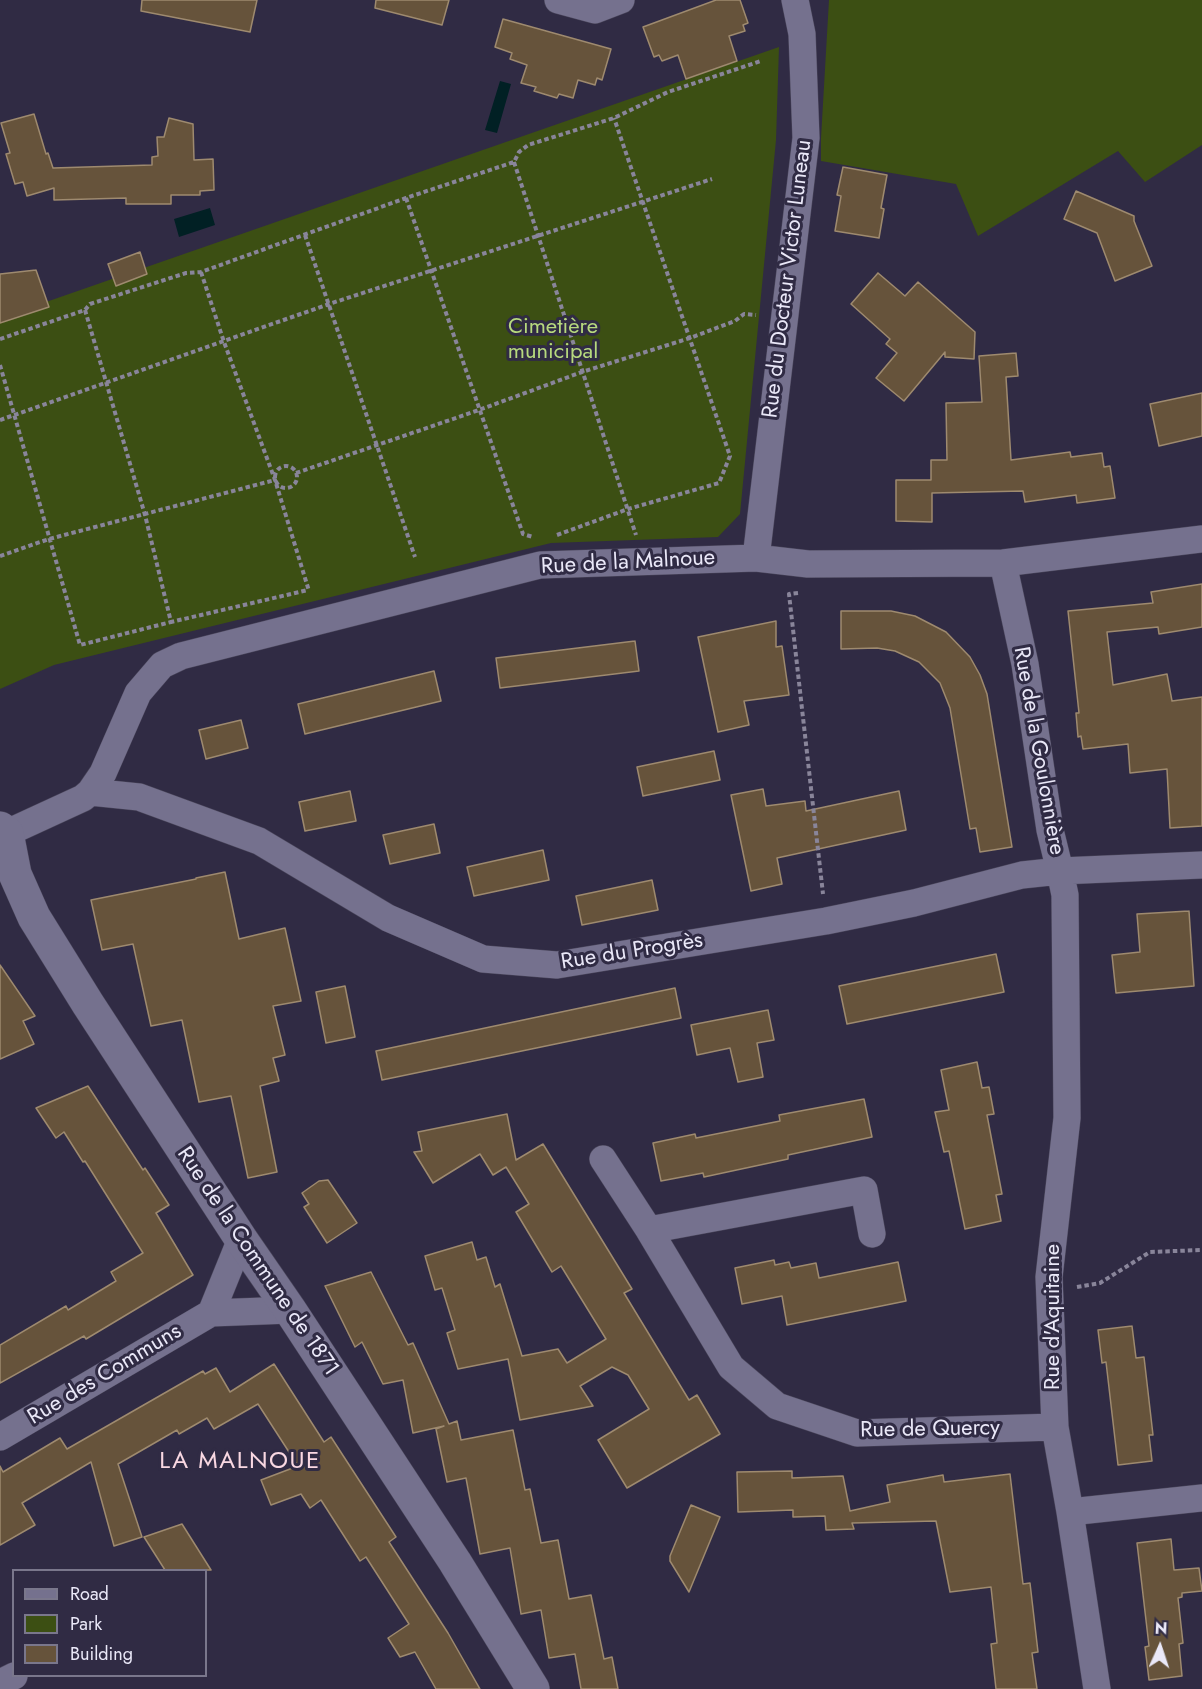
<!DOCTYPE html>
<html>
<head>
<meta charset="utf-8">
<style>
	body { margin:0 }
	#map { position:relative; width:1202px; height:1689px; overflow:hidden; background:#302b44; font-family:Jost,sans-serif }
	canvas { display:block }
	.legend { position:absolute; left:12px; top:1569px; width:195px; height:108px; box-sizing:border-box; background:#302b44; border:2px solid #7a778c; margin:0; padding:8px 10px; list-style:none; font-size:18px; color:#eae8f8 }
	.legend li { display:flex; align-items:center; gap:12px; height:30px }
	.legend b { width:30px; border:2px solid #7a778c }
	.north { position:absolute; left:1130px; top:1617px; width:60px; height:60px; -webkit-text-stroke:4px #302b44; paint-order:stroke; rotate:3deg; font-size:16px; font-weight:700; line-height:24px; text-align:center; color:#eae8f8 }
	.north::after { content:''; display:block; margin:auto; width:21px; height:27px; background:#eae8f8; clip-path:polygon(50% 0,100% 100%,50% 72%,0 100%) }
</style>
</head>
<body>
<div id="map">
<canvas width="1202" height="1689"></canvas>
<ul class="legend">
<li><b style="height:8px;background:#75718e"></b>Road</li>
<li><b style="height:16px;background:#3c4f13"></b>Park</li>
<li><b style="height:16px;background:#66533b"></b>Building</li>
</ul>
<div class="north">N</div>
</div>
<script>
const g = document.querySelector('canvas').getContext('2d');
g.lineJoin = 'round';
function fill(path, color) { g.fillStyle = color; g.fill(path, 'evenodd'); }
const shape = rows => new Path2D(rows.map(r => 'M' + r).join(''));
function stroke(path, color, width, dash) { g.strokeStyle = color; g.lineWidth = width; g.lineCap = dash ? 'butt' : 'round'; g.setLineDash(dash || []); g.stroke(path); }
function write(font, color, halo, rows, align = 'center') {
  g.font = font + ' Jost,sans-serif'; g.lineWidth = 6; g.setLineDash([]); g.textBaseline = 'middle'; g.strokeStyle = halo; g.fillStyle = color; for (const [text, x, y, turn = 0] of rows) {
    g.save(); g.translate(x, y); g.rotate((+turn || 0) * Math.PI / 180); g.textAlign = isNaN(turn) ? turn : align; if (halo) g.strokeText(text, 0, 0); g.fillText(text, 0, 0); g.restore();
  }
}
const green = shape([
	[829,0,1202,0,1202,145,1145,182,1118,151,978,236,956,184,821,161,821,138],
	[779,47,776,140,740,514,718,537,551,543,54,665,0,689,0,318]
]);
const water = shape([
	[500,81,511,84,497,133,485,130],
	[210,208,215,225,179,237,174,219]
]);
const building = shape([
	[142,0,257,0,250,32,141,11,142,0],
	[376,0,449,0,442,25,375,8,376,0],
	[716,0,740,0,748,23,743,25,745,31,729,36,737,61,686,79,678,55,662,61,659,55,654,57,643,27,716,0],
	[503,19,611,49,602,80,597,78,595,85,578,80,573,98,559,94,557,98,534,91,536,87,521,83,527,65,510,59,512,53,495,47,503,19],
	[34,114,46,154,48,153,53,168,152,165,152,157,158,156,157,137,164,137,169,118,193,124,194,160,213,159,214,190,200,191,200,195,171,195,171,204,126,204,126,198,54,200,54,188,27,196,23,182,15,184,6,154,10,153,1,123,34,114],
	[843,167,887,175,881,208,884,209,879,238,835,231,841,196,837,195,843,167],
	[1076,191,1134,216,1134,221,1152,266,1115,281,1097,233,1064,219,1076,191],
	[140,252,147,274,116,286,108,264,140,252],
	[36,270,49,307,0,323,0,274,36,270],
	[878,273,905,296,918,282,975,332,974,359,945,357,945,352,904,401,876,378,897,353,886,344,890,339,851,304,878,273],
	[1016,353,1018,376,1006,377,1011,460,1070,452,1071,457,1102,453,1104,467,1110,466,1115,498,1077,503,1076,495,1025,502,1023,491,932,493,932,522,896,521,896,480,931,480,931,460,947,460,946,403,982,402,979,356,1016,353],
	[1202,393,1202,436,1159,446,1150,404,1202,393],
	[1202,584,1202,627,1159,634,1158,627,1107,632,1113,685,1167,674,1172,701,1202,697,1202,826,1170,828,1167,769,1130,773,1128,744,1083,749,1081,736,1078,737,1076,713,1079,713,1068,611,1153,603,1151,592,1202,584],
	[841,611,891,611,915,616,946,632,970,657,980,675,987,694,1012,847,980,852,976,828,970,829,950,708,940,683,919,662,895,651,877,648,841,649,841,611],
	[776,621,776,647,782,646,789,695,744,701,749,725,718,732,698,637,776,621],
	[635,641,639,671,500,688,496,658,635,641],
	[434,671,441,701,305,734,298,704,434,671],
	[241,720,248,748,206,759,199,730,241,720],
	[714,751,720,780,643,796,637,767,714,751],
	[763,789,766,806,805,801,806,811,899,791,906,830,777,858,782,884,751,891,731,795,763,789],
	[350,791,356,821,305,831,299,802,350,791],
	[434,824,440,853,390,864,383,835,434,824],
	[543,850,549,880,474,896,467,867,543,850],
	[225,872,239,939,285,928,301,1001,273,1006,285,1055,273,1058,279,1081,260,1086,277,1172,248,1178,231,1096,199,1102,182,1020,151,1026,133,944,102,950,91,900,196,879,196,878,225,872],
	[652,880,658,910,582,925,576,896,652,880],
	[1189,911,1194,986,1116,993,1112,955,1140,952,1137,914,1189,911],
	[996,954,1004,992,847,1024,839,986,996,954],
	[0,965,35,1016,23,1021,34,1044,0,1059,0,965],
	[345,986,355,1037,326,1043,316,992,345,986],
	[675,988,681,1018,382,1080,376,1051,675,988],
	[768,1010,774,1040,757,1043,763,1077,738,1082,730,1048,697,1055,691,1025,768,1010],
	[977,1062,982,1088,989,1087,994,1114,987,1115,1002,1194,996,1195,1001,1221,965,1229,949,1151,944,1152,935,1112,949,1110,941,1070,977,1062],
	[88,1086,143,1170,145,1168,169,1205,156,1213,193,1275,86,1339,84,1336,0,1383,0,1345,66,1306,68,1310,116,1281,111,1272,143,1253,85,1161,83,1162,64,1132,56,1138,36,1108,88,1086],
	[864,1099,872,1137,788,1155,788,1159,704,1177,703,1173,661,1181,653,1143,695,1134,696,1138,780,1121,779,1115,864,1099],
	[507,1114,516,1160,543,1144,632,1289,624,1293,689,1400,697,1395,720,1434,627,1488,598,1440,649,1409,628,1375,612,1367,580,1386,593,1406,520,1420,508,1359,458,1369,447,1333,455,1330,442,1288,435,1290,425,1256,472,1242,477,1260,486,1257,495,1287,500,1284,522,1356,558,1349,567,1363,606,1339,561,1266,552,1272,516,1212,529,1204,506,1167,493,1175,480,1154,433,1183,414,1152,422,1151,418,1132,507,1114],
	[328,1180,357,1223,327,1243,304,1207,309,1204,302,1193,319,1181,328,1180],
	[774,1260,775,1265,789,1262,791,1268,816,1263,819,1278,898,1262,906,1301,787,1325,782,1296,742,1304,735,1268,774,1260],
	[371,1272,408,1345,413,1343,449,1424,457,1421,461,1440,513,1430,525,1490,530,1489,541,1543,558,1540,569,1599,591,1595,604,1659,612,1657,618,1689,581,1689,575,1654,549,1658,541,1610,521,1614,510,1548,480,1554,466,1478,447,1482,436,1429,444,1426,413,1433,403,1380,383,1384,362,1342,355,1347,325,1286,371,1272],
	[1132,1326,1136,1358,1144,1357,1153,1435,1149,1435,1152,1461,1118,1465,1106,1362,1102,1363,1098,1330,1132,1326],
	[274,1364,324,1442,331,1437,396,1537,389,1542,448,1633,480,1689,436,1689,415,1652,400,1657,388,1638,409,1624,366,1557,360,1561,321,1500,310,1508,301,1494,271,1505,261,1480,298,1466,258,1404,214,1429,207,1418,179,1434,177,1430,118,1464,142,1537,114,1546,91,1462,22,1503,35,1525,0,1545,0,1466,3,1472,60,1438,67,1449,203,1371,205,1374,216,1368,230,1392,274,1364],
	[792,1471,792,1478,843,1476,850,1511,890,1502,887,1485,943,1475,944,1482,1010,1474,1023,1584,1030,1583,1038,1652,1032,1653,1037,1689,996,1689,991,1644,997,1643,991,1587,950,1592,936,1521,852,1523,854,1529,826,1530,825,1516,793,1517,793,1510,738,1512,737,1472,792,1471],
	[691,1505,720,1517,689,1592,670,1561,670,1556,691,1505],
	[182,1524,211,1570,165,1570,144,1537,182,1524],
	[1171,1539,1174,1570,1199,1568,1202,1591,1182,1593,1182,1597,1178,1598,1183,1643,1179,1644,1182,1676,1149,1680,1145,1647,1149,1646,1137,1543,1171,1539]
]);
const path = shape([
	[514,162,636,535],
	[406,198,523,534,533,537],
	[305,235,415,557],
	[201,272,224,342,275,480,309,591],
	[85,310,145,515,171,622,308,590],
	[0,339,85,310,90,304,186,273,201,272,406,198,514,162,519,152,528,145,614,118,668,92,761,61],
	[0,365,80,645,171,622],
	[0,420,329,304,712,179],
	'275 477a11 11 0 1 1 22 0a11 11 0 1 1-22 0Z',
	[296,473,479,410,582,372,690,338,735,321,744,314,756,315],
	[557,535,628,509,719,483,730,456,614,118],
	[0,556,49,539,275,480],
	[798,593,789,594,823,894],
	[1077,1287,1100,1283,1150,1252,1202,1250]
]);
const minor = shape([
	[558,0,595,10,621,0],
	[756,558,806,138,802,34,795,0],
	[1003,563,1025,664,1050,830,1060,871,1202,865],
	[90,792,139,797,259,841,388,918,483,959,557,965,826,921,914,903,1022,875,1060,871,1065,895,1067,1118,1049,1277,1055,1427,1070,1512,1097,1689],
	[7,833,83,798,90,792,103,773,138,693,162,665,181,656,540,565,756,558,808,564,1003,563,1202,539],
	[603,1159,649,1230,731,1367,777,1406,857,1433,1055,1427],
	[649,1230,864,1190,872,1234],
	[211,1313,241,1239],
	[0,1437,211,1313,290,1310],
	[1070,1512,1202,1498],
	[0,1683,14,1676]
]);
const tertiary = shape([
	[0,828,7,833,15,874,34,917,88,1004,241,1239,290,1310,455,1562,533,1689]
]);
const streetNames = [
	["Rue du Docteur Victor Luneau",788,279,-83],
	["Rue de la Malnoue",628,563,-3],
	["Rue de la Goulonnière",1038,751,80],
	["Rue du Progrès",632,952,-9],
	["Rue de la Commune de 1871",257,1262,56],
	["Rue d'Aquitaine",1054,1317,-90],
	["Rue des Communs",105,1375,-31],
	["Rue de Quercy",930,1430,-1]
];
const parkNames = [
	["Cimetière",553,328],
	["municipal",553,353]
];
const neighbourhoodNames = [
	["LA MALNOUE",240,1462]
];
fill(green, '#3c4f13');
fill(water, '#012024');
fill(building, '#66533b');
stroke(building, '#9e8a6f', 1.5);
stroke(minor, '#4a465b', 28);
stroke(tertiary, '#4a465b', 34);
stroke(path, '#89859a', 4, [4.5, 3]);
stroke(minor, '#75718e', 27);
stroke(tertiary, '#75718e', 33);
write('22px', '#eae8f8', '#302b44', streetNames);
write('22px', '#b7d97e', '#302b44', parkNames);
g.letterSpacing = '1.5px';
write('24px', '#f9d8e2', '#302b44', neighbourhoodNames);
g.letterSpacing = '0px';
</script>
</body>
</html>
